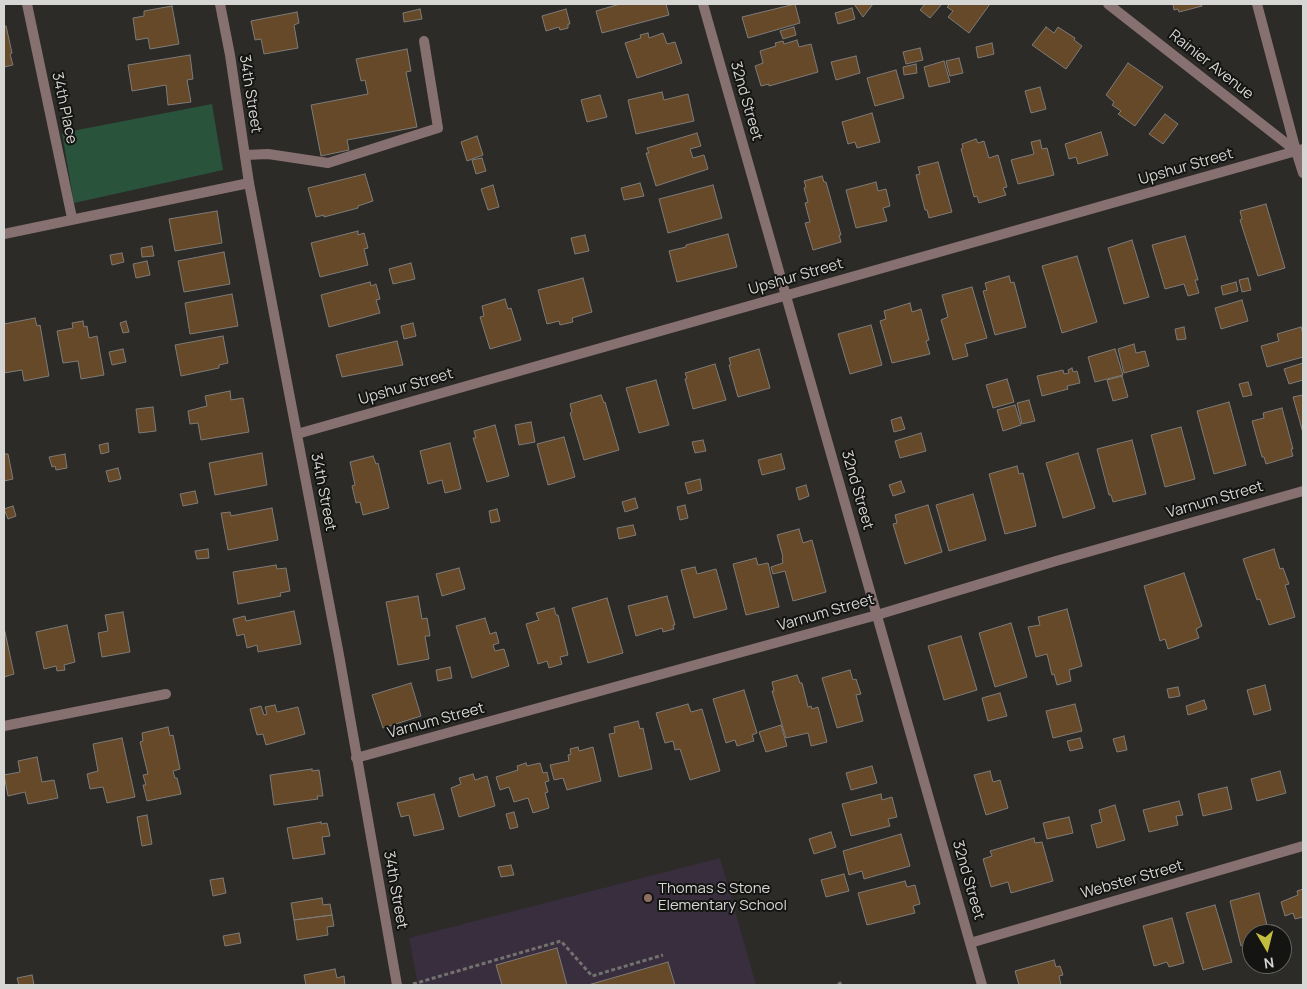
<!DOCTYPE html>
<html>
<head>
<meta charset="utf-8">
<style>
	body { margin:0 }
	#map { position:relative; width:1307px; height:989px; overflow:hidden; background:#2c2b28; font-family:Manrope,sans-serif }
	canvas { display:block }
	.frame { position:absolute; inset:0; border:5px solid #d6d6d4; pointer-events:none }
	.north { position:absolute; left:1242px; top:924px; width:50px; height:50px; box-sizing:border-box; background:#141412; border:1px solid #626260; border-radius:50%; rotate:172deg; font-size:14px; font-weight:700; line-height:20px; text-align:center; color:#d6d6d4 }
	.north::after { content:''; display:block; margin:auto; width:18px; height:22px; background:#c2bd3f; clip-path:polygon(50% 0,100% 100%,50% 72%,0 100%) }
</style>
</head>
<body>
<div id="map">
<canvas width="1307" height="989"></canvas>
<div class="frame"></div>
<div class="north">N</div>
</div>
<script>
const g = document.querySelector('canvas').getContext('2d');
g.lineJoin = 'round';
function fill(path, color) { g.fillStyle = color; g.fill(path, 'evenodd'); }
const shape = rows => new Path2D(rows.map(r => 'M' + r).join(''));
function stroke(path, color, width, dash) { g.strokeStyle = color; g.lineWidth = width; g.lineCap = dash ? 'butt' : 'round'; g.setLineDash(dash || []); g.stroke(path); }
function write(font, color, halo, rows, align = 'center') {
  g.font = font + ' Manrope,sans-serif'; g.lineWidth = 4; g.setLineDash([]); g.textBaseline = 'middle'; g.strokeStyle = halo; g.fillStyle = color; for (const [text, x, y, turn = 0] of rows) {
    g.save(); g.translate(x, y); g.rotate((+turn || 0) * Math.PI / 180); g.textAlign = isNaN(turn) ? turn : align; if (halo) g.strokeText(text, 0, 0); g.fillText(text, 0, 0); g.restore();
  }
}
const education = shape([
	[720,858,756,985,418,985,409,938]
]);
const green = shape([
	[212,104,223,170,74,203,62,133]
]);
const building = shape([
	[620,4,666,4,669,15,602,33,596,11,620,4],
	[795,4,800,23,748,38,742,17,795,4],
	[854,4,873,4,863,17,854,4],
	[925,4,942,4,930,18,920,10,925,4],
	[950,4,990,4,969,33,948,17,953,11,947,7,950,4],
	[1173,4,1201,4,1202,6,1179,12,1178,9,1174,10,1173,4],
	[172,6,179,44,150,49,148,38,136,40,133,18,144,16,144,11,172,6],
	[852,8,855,19,838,24,835,13,852,8],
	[420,9,422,19,404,22,403,13,420,9],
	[566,9,570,24,568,24,568,28,560,30,559,27,546,31,542,16,566,9],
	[297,12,299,23,294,25,298,48,264,54,261,39,255,40,251,21,297,12],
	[4,26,6,26,12,53,10,54,13,65,4,67,4,26],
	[794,27,796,35,783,39,780,31,794,27],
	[1046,27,1054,33,1058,27,1075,38,1074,40,1082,46,1066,69,1032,45,1046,27],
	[648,33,649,38,663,33,667,44,675,42,682,63,637,78,625,43,641,38,640,35,648,33],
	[797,40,799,47,811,44,818,72,769,86,769,84,761,86,755,66,763,63,760,51,776,46,775,43,783,41,784,44,797,40],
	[992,43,994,54,978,58,976,47,992,43],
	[920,48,923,60,906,64,903,52,920,48],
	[407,49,411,71,406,72,417,127,347,140,349,150,321,156,311,105,368,94,365,80,361,81,356,59,407,49],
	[190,55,193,79,187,80,191,102,168,105,166,85,132,91,128,65,190,55],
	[856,56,860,73,836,80,831,62,856,56],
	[959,58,963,73,950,76,946,61,959,58],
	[944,61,950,82,929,87,924,67,944,61],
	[1128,63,1163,87,1135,126,1118,114,1121,111,1112,105,1114,102,1106,95,1128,63],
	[916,64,917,73,904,75,903,67,916,64],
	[896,70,904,98,875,106,867,78,896,70],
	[1040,87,1046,109,1031,113,1025,91,1040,87],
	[662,92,664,100,688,94,694,121,636,134,628,100,662,92],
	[600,95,607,117,587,122,581,100,600,95],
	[872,113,880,142,857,148,855,142,848,144,842,122,872,113],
	[1165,114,1178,124,1163,144,1149,134,1165,114],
	[1101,132,1108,155,1078,164,1076,157,1069,159,1065,144,1101,132],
	[697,133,701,146,690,149,693,158,704,155,708,169,656,186,646,153,649,153,647,148,697,133],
	[477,136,483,155,467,161,461,142,477,136],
	[976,139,978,143,984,141,989,158,998,155,1007,187,1003,188,1006,195,979,203,977,196,974,197,961,149,963,148,962,144,976,139],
	[1040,140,1042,149,1047,148,1054,175,1018,184,1011,160,1034,154,1031,142,1040,140],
	[482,158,486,171,476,174,472,160,482,158],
	[938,162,952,212,929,218,927,210,925,210,916,175,920,174,918,167,938,162],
	[365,174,373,201,358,206,358,208,324,217,324,215,316,217,308,188,365,174],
	[822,176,824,182,826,182,841,235,839,235,841,242,813,250,805,223,810,222,805,203,808,202,804,188,806,187,804,181,822,176],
	[876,182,878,191,886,189,890,206,883,208,887,221,856,228,846,190,876,182],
	[640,183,644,196,624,200,621,188,640,183],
	[493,185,499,207,488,210,481,189,493,185],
	[713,185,722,218,668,233,659,199,713,185],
	[1266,204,1285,268,1258,276,1240,220,1242,219,1240,211,1266,204],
	[217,211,222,243,175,251,169,219,217,211],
	[358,231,358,235,364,233,368,248,364,249,368,265,320,277,311,243,358,231],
	[728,234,737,267,677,282,669,251,686,247,686,245,728,234],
	[585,235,589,251,575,254,571,238,585,235],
	[1185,236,1198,280,1195,280,1199,293,1188,296,1184,284,1165,289,1152,245,1185,236],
	[1132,240,1149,297,1124,304,1108,248,1132,240],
	[152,246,154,256,142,257,141,248,152,246],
	[224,252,230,284,184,292,178,261,224,252],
	[122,253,124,262,112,265,110,255,122,253],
	[1077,256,1097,322,1062,333,1042,266,1077,256],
	[147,261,150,275,136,278,133,264,147,261],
	[411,263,415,279,393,284,389,269,411,263],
	[1009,276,1011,283,1014,282,1026,327,995,335,983,291,987,290,985,283,1009,276],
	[583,278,592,312,572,318,573,322,560,325,559,321,547,324,538,290,583,278],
	[1248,278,1251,290,1242,292,1239,280,1248,278],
	[370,282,371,286,376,284,380,299,376,300,380,313,329,327,321,295,370,282],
	[1236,282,1238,291,1223,295,1221,286,1236,282],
	[972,287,987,338,965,344,968,356,953,360,941,320,948,317,942,295,972,287],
	[232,294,238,326,190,334,185,303,232,294],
	[505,299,508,309,511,308,521,340,490,349,480,317,484,316,482,306,505,299],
	[1242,300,1248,321,1221,329,1215,308,1242,300],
	[910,303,912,312,921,309,929,340,926,341,930,354,892,363,880,321,886,319,884,311,910,303],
	[35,318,37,326,40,325,49,376,24,381,22,370,4,373,4,324,35,318],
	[83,321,84,327,87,326,89,338,97,336,104,375,81,379,78,361,63,363,57,331,73,328,72,323,83,321],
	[126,321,129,332,123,333,120,323,126,321],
	[413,323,416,336,404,339,401,326,413,323],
	[871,325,882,365,850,374,838,334,871,325],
	[1184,327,1186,339,1177,340,1175,329,1184,327],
	[1301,327,1303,334,1303,357,1267,367,1261,346,1279,341,1277,334,1301,327],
	[223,336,228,363,219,365,219,368,181,376,175,345,223,336],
	[397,341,403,365,342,377,336,355,397,341],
	[1134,344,1136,353,1145,351,1149,366,1124,373,1118,349,1134,344],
	[123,349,126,362,112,365,109,352,123,349],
	[759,349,770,388,738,397,729,365,731,365,729,358,759,349],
	[1115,349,1123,375,1095,382,1088,357,1115,349],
	[1303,363,1303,380,1289,384,1284,369,1303,363],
	[715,364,726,400,693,409,685,379,687,378,685,373,715,364],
	[1072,368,1073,372,1077,371,1080,383,1067,386,1068,389,1042,396,1037,376,1063,370,1064,374,1069,373,1068,370,1072,368],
	[1122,376,1128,397,1113,401,1107,380,1122,376],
	[1007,379,1014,402,993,408,986,385,1007,379],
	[656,380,669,425,639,433,626,388,656,380],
	[1248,382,1252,395,1243,397,1239,384,1248,382],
	[230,391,231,400,243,398,249,432,201,440,198,423,190,424,188,411,207,406,205,396,230,391],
	[601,395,604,403,605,402,619,450,584,460,570,413,572,412,570,404,601,395],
	[1303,395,1303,433,1293,397,1303,395],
	[1029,400,1035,421,1022,424,1017,403,1029,400],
	[1229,402,1246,465,1214,474,1197,411,1229,402],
	[1015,405,1021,425,1003,431,997,410,1015,405],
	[153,407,156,431,139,433,136,409,153,407],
	[1282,408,1293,449,1291,449,1293,456,1266,464,1264,457,1262,457,1252,421,1264,418,1263,413,1282,408],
	[901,417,905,429,894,432,891,420,901,417],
	[531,422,535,442,519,445,515,425,531,422],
	[495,425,509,476,487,482,473,438,476,438,474,431,495,425],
	[1181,427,1195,479,1165,487,1151,435,1181,427],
	[921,433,926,451,900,458,895,441,921,433],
	[564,437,575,477,548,485,537,444,564,437],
	[703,440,706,451,695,453,692,442,703,440],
	[1132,440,1146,494,1113,502,1111,495,1109,495,1097,449,1132,440],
	[108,443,109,452,101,454,99,445,108,443],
	[450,443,461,489,445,493,442,480,428,484,420,451,450,443],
	[262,453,267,485,215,495,209,463,262,453],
	[1078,453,1095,508,1063,518,1046,463,1078,453],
	[4,454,8,454,13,479,4,481,4,454],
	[65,454,67,468,56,470,55,466,52,467,49,457,65,454],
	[781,454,785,469,762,475,758,460,781,454],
	[373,456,376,464,378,463,389,508,363,515,360,502,356,503,352,486,355,485,350,462,373,456],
	[1017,466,1019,474,1023,473,1036,526,1005,534,989,474,1017,466],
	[118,468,121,479,109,482,106,471,118,468],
	[700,479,702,490,688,494,685,483,700,479],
	[901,481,905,492,893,496,889,485,901,481],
	[806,485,809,496,799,500,796,488,806,485],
	[195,491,198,503,183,506,180,494,195,491],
	[973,494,986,540,949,551,936,505,973,494],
	[635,498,638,508,625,512,622,502,635,498],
	[685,505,688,518,680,520,677,507,685,505],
	[928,505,942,552,905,564,893,524,897,523,895,515,928,505],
	[13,506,16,516,8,519,4,509,13,506],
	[272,508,278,540,228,550,221,513,230,512,231,516,272,508],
	[497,509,500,521,491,523,489,511,497,509],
	[633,525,636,535,619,539,617,528,633,525],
	[799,529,803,543,812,540,826,592,793,601,785,571,773,574,771,567,783,563,782,558,783,557,777,535,799,529],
	[208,549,209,558,197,559,195,551,208,549],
	[1274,549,1280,569,1283,568,1289,584,1285,585,1295,617,1269,625,1260,599,1257,600,1243,559,1274,549],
	[756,558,758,565,768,563,779,607,746,615,733,564,756,558],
	[276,565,277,569,286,568,290,591,280,593,281,596,238,604,233,572,276,565],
	[695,567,697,574,716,569,727,609,694,618,681,570,695,567],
	[459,568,465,589,442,596,436,574,459,568],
	[1184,573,1202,626,1196,629,1199,638,1168,649,1165,639,1160,641,1144,586,1184,573],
	[418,596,422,619,427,618,430,636,425,636,429,659,398,665,386,602,418,596],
	[667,596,675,625,673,625,674,629,663,632,662,628,636,636,628,606,667,596],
	[607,598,623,653,588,663,572,608,607,598],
	[554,608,556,615,558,615,568,655,560,657,562,664,549,668,547,661,538,664,526,624,539,620,536,613,554,608],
	[1067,609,1082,666,1069,670,1071,681,1057,685,1054,674,1052,675,1047,654,1036,657,1028,627,1040,625,1038,617,1067,609],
	[294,611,301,644,258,652,257,645,247,648,244,634,237,636,233,619,245,616,246,621,294,611],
	[123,612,130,652,102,657,98,633,108,631,105,615,123,612],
	[485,618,490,634,496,632,499,643,493,645,495,651,504,649,509,666,472,678,456,626,485,618],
	[1011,623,1027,677,995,687,979,633,1011,623],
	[67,625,75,662,64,665,65,670,57,671,56,666,44,669,36,632,67,625],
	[5,632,14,674,4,677,4,633,5,632],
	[961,636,977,690,944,700,928,646,961,636],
	[450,667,452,678,438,681,436,670,450,667],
	[850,670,853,680,856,679,861,694,856,695,863,721,837,728,822,678,850,670],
	[797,675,800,683,802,683,808,707,811,706,812,709,818,707,827,742,811,746,808,733,786,738,772,691,774,691,772,682,797,675],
	[411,683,421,716,383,728,372,695,411,683],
	[1265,685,1271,710,1254,715,1247,690,1265,685],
	[1178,687,1180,696,1169,698,1167,689,1178,687],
	[744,690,757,733,752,735,754,741,737,746,735,740,726,743,713,699,744,690],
	[1000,693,1007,716,988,721,982,698,1000,693],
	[1204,700,1207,709,1188,715,1186,706,1204,700],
	[688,704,691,712,702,709,720,771,690,780,680,749,675,750,673,741,665,743,656,713,688,704],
	[1075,704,1082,731,1053,738,1046,711,1075,704],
	[275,705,277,712,298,707,305,734,266,745,263,734,257,735,250,709,261,706,264,715,267,714,265,707,275,705],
	[638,721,640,729,643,728,652,769,619,777,609,734,615,733,614,727,638,721],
	[781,725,787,746,766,752,759,732,781,725],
	[168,727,170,736,173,735,180,769,173,771,175,778,177,778,181,794,147,801,143,785,146,785,143,775,148,774,140,742,143,741,142,733,168,727],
	[1124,736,1127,750,1117,752,1113,739,1124,736],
	[122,738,135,797,107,803,103,787,90,789,87,774,98,771,93,744,122,738],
	[1080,738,1083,748,1070,751,1067,741,1080,738],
	[578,747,579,751,593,747,601,781,567,790,563,778,554,780,550,765,569,761,568,755,571,754,570,749,578,747],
	[37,757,42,782,54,780,58,798,28,804,25,792,8,796,4,775,20,772,18,761,37,757],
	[526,763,527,766,540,763,543,773,547,772,549,781,545,782,548,792,545,793,549,808,533,813,528,798,514,802,509,787,500,790,496,777,518,770,517,766,526,763],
	[872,766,877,783,851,790,846,773,872,766],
	[312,769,312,771,319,770,323,796,317,796,318,799,274,805,270,775,312,769],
	[990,771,993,782,1000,780,1008,808,986,815,974,775,990,771],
	[1280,771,1286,793,1257,801,1251,779,1280,771],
	[473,774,475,780,487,776,495,806,459,817,451,788,461,784,459,778,473,774],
	[1227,787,1232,809,1203,816,1198,794,1227,787],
	[434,794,444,829,414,836,409,815,401,817,397,803,434,794],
	[881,794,882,800,892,797,897,817,888,819,890,826,851,836,842,804,881,794],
	[1179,801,1183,815,1176,816,1178,825,1149,832,1143,810,1179,801],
	[1115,805,1125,840,1097,848,1091,825,1102,822,1099,810,1115,805],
	[514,812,518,827,510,829,506,814,514,812],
	[147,815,152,844,142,846,137,817,147,815],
	[1069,817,1073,833,1047,839,1043,823,1069,817],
	[321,822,321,824,327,823,330,836,322,837,325,854,293,859,287,828,321,822],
	[831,832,836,847,814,854,809,839,831,832],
	[901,834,910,866,864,879,862,871,849,875,843,851,901,834],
	[1034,838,1035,843,1042,842,1053,881,1011,893,1008,882,991,887,983,859,992,856,990,851,1034,838],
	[511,865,514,875,501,877,498,867,511,865],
	[844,874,849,891,826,897,821,880,844,874],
	[223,878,226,893,213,896,210,880,223,878],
	[905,881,907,887,915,885,920,904,913,906,915,913,867,925,858,893,905,881],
	[1303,889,1303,917,1295,919,1293,913,1285,916,1281,902,1298,895,1297,891,1303,889],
	[1259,893,1269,933,1252,934,1252,943,1241,946,1230,901,1259,893],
	[322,898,323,905,330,904,332,915,294,920,291,903,322,898],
	[1215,905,1232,962,1203,970,1186,913,1215,905],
	[332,915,334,926,327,927,328,935,297,940,294,920,332,915],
	[1172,918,1184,963,1169,967,1167,962,1154,966,1143,926,1172,918],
	[239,933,241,943,225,946,223,936,239,933],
	[1284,942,1287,954,1282,955,1282,943,1284,942],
	[557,948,567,985,502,985,496,965,557,948],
	[1054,960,1056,967,1060,966,1063,975,1059,976,1061,985,1019,985,1015,971,1054,960],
	[668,962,675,985,588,985,668,962],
	[335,969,337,978,344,976,345,985,306,985,304,975,335,969],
	[32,975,34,985,19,985,17,978,32,975]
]);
const path = shape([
	[413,984,561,941,592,976,663,955],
	[838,985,843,981]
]);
const service = shape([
	[245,155,268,154,328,163,438,128,424,41]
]);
const minor = shape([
	[27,4,72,218],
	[703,4,982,985],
	[1108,4,1296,151],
	[1257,4,1296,151,1303,173],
	[4,234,249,183],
	[297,434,1303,149],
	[4,726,166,694],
	[356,758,877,615,1056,561,1303,491],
	[970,943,1303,846]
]);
const tertiary = shape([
	[220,4,230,55,249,183,339,655,397,985]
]);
const markers = [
	[648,898,5,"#8d6e63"]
];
const streetNames = [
	["Rainier Avenue",1211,65,38],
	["34th Street",250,94,81],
	["32nd Street",746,101,74],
	["34th Place",64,108,78],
	["Upshur Street",1186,167,-16],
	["Upshur Street",796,277,-16],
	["Upshur Street",406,387,-16],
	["32nd Street",857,490,74],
	["34th Street",323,492,79],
	["Varnum Street",1215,500,-16],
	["Varnum Street",826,613,-16],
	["Varnum Street",436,721,-15],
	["32nd Street",968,880,74],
	["Webster Street",1132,880,-16],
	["34th Street",395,890,80]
];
const poiNames = [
	["Thomas S Stone",658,889],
	["Elementary School",658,906]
];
fill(education, '#382e3e');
fill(green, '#2a533c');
fill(building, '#654928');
stroke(building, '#7e7b79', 1);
stroke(path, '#72726f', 3, [4, 2.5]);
stroke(service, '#877170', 10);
stroke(minor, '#877170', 10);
stroke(tertiary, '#877170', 10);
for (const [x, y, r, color] of markers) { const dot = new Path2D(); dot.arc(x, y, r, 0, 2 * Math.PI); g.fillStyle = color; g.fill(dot); stroke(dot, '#141412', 2); }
write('15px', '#d6d6d4', '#141412', streetNames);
write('15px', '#d6d6d4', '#141412', poiNames, 'left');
</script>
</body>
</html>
